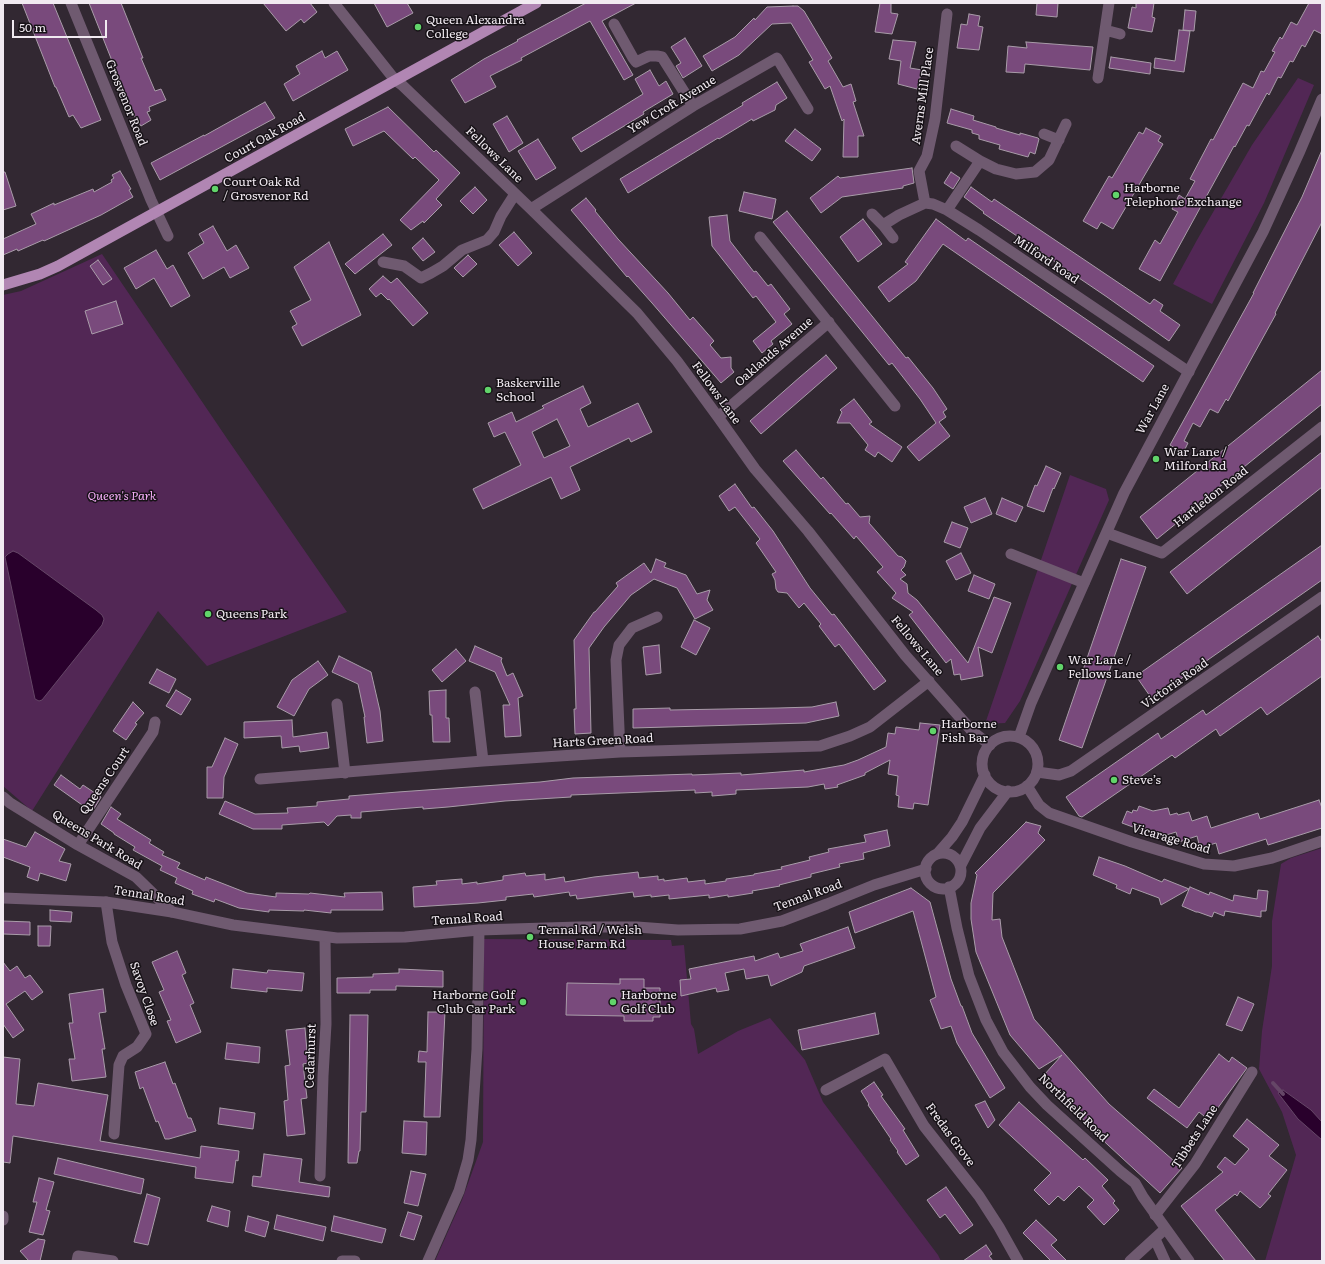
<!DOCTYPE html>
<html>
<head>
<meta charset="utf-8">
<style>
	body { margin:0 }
	#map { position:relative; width:1325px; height:1264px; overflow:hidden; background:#322832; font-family:Literata,serif }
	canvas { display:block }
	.frame { position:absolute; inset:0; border:4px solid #f1eaf1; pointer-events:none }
	.scale { position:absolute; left:12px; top:20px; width:95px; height:18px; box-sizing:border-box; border:2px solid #f1eaf1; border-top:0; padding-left:5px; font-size:12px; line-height:14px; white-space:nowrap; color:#f1eaf1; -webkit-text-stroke:3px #171217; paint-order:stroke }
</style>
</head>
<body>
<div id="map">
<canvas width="1325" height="1264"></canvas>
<div class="frame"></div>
<div class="scale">50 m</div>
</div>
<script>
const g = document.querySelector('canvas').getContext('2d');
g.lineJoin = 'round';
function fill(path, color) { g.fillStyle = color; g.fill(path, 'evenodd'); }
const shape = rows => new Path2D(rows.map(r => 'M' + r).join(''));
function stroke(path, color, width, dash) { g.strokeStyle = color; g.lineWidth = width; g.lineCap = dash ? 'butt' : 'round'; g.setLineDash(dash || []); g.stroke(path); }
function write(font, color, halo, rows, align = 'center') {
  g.font = font + ' Literata,serif'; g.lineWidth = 3; g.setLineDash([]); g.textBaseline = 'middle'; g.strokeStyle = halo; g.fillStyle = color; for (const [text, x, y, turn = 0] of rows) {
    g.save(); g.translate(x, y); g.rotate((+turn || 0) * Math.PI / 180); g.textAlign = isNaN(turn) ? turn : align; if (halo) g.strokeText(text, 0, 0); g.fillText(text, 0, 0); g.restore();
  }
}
const green = shape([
	[1298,78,1314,85,1264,203,1212,304,1173,284,1197,240,1252,145],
	[102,254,228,440,347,612,207,666,158,611,32,811,3,786,3,295,21,291],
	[1070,475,1106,489,1109,500,1020,701,1005,723,985,724],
	[1322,848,1322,1261,1265,1261,1296,1155,1282,1112,1259,1069,1262,1031,1272,966,1272,921,1281,864,1291,858],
	[484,939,671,940,672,946,684,945,691,1024,694,1029,698,1054,738,1031,770,1018,805,1060,823,1102,938,1255,941,1261,435,1261,462,1200,483,1142]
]);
const water = shape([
	[13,551,18,553,96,610,102,615,104,619,102,625,42,700,39,701,35,699,5,557,8,554,13,551],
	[1283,1090,1311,1110,1322,1122,1322,1140,1298,1119,1278,1093,1283,1090]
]);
const stream = shape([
	[1273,1083,1283,1094]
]);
const building = shape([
	[22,3,53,3,101,120,81,128,73,115,69,117,56,87,55,87,22,3],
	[89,3,121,3,143,58,141,58,155,91,161,89,166,100,149,107,150,111,147,112,151,120,141,126,135,117,126,96,89,3],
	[263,3,310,3,317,12,304,23,301,19,286,31,263,3],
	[374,3,407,3,413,13,387,27,374,3],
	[586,3,636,3,602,21,633,75,624,80,590,21,521,58,522,60,490,76,496,87,465,103,451,80,484,59,518,41,517,40,586,3],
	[880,3,891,3,891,13,898,14,892,34,875,32,880,3],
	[1037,3,1058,3,1057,17,1036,15,1037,3],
	[1136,3,1154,3,1152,17,1155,18,1152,32,1128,28,1132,7,1136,8,1136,3],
	[1309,3,1322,3,1322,34,1314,30,1305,47,1302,45,1293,62,1290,61,1281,78,1278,77,1269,95,1267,93,1249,126,1247,125,1235,147,1234,146,1160,281,1139,269,1155,240,1160,244,1178,212,1172,209,1179,195,1185,199,1195,181,1190,179,1211,139,1213,140,1243,83,1253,88,1261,71,1264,72,1275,52,1272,51,1280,37,1282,39,1291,22,1297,25,1309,3],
	[793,6,798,6,804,11,832,58,828,61,843,87,851,84,856,101,853,102,864,136,858,136,858,157,843,157,844,119,842,121,830,86,825,89,809,62,813,60,791,23,772,24,739,55,712,71,703,56,735,37,754,18,755,20,767,7,793,6],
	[1185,10,1196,11,1194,31,1183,30,1185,10],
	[969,14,980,16,978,26,983,27,979,50,957,48,961,24,967,25,969,14],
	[1179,30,1190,31,1184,72,1154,68,1155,58,1175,61,1179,30],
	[685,38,702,66,683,78,676,66,681,63,671,47,685,38],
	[893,40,916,42,910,68,922,70,917,89,898,84,901,61,889,59,893,40],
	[1026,42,1093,47,1090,70,1025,64,1024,73,1006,72,1008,46,1027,48,1026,42],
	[322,51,325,58,337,51,348,70,293,101,284,84,300,74,296,66,322,51],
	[1111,57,1151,63,1150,74,1109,68,1111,57],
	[650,70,659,86,666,81,673,94,643,112,644,114,581,152,572,138,643,94,635,79,650,70],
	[777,82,787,98,776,105,775,110,753,121,752,119,719,139,718,138,628,193,620,179,743,105,742,103,777,82],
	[265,102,275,118,160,180,151,163,204,135,204,136,265,102],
	[388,107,434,152,436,150,460,173,436,199,442,205,424,223,423,221,411,230,400,220,439,180,415,157,413,159,384,131,353,146,345,129,388,107],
	[951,109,974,116,973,120,996,127,996,128,1020,135,1020,133,1038,138,1039,139,1035,154,1030,152,1028,157,999,149,1000,145,979,139,979,135,972,133,972,130,947,123,951,109],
	[507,116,523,143,509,152,493,124,507,116],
	[1146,128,1161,136,1158,141,1163,144,1113,229,1101,222,1097,229,1083,221,1109,176,1112,178,1139,132,1143,134,1146,128],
	[795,129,821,149,812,161,785,141,795,129],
	[538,139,556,168,536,180,518,151,538,139],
	[1322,150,1322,222,1275,313,1276,314,1228,401,1226,399,1218,413,1210,409,1200,427,1193,423,1184,441,1188,443,1183,453,1170,445,1254,293,1253,293,1302,197,1322,150],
	[912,168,914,183,903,186,903,188,842,197,821,213,810,198,838,176,840,178,912,168],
	[120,171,131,189,129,190,133,197,101,215,44,241,43,240,18,251,17,249,3,255,3,239,36,224,31,214,54,203,54,205,93,189,94,192,112,182,111,180,114,178,112,175,120,171],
	[3,172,5,172,16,206,3,210,3,172],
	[951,172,960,178,953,189,944,183,951,172],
	[475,187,487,200,473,214,460,201,475,187],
	[971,187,992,202,994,199,1150,304,1154,299,1163,305,1160,311,1180,325,1169,341,1107,297,983,213,984,212,964,197,971,187],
	[744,192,776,199,772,219,739,211,744,192],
	[586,198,596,210,595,211,618,239,668,293,690,320,693,317,714,341,710,345,721,358,731,357,731,368,734,372,721,383,652,303,628,276,627,277,571,210,586,198],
	[787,211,906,358,908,357,933,388,947,409,943,412,946,417,939,422,950,436,919,461,907,447,936,423,920,399,892,363,889,365,773,222,787,211],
	[727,215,730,241,754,272,756,271,768,286,771,284,790,309,784,314,792,324,771,341,773,344,762,353,753,341,776,322,756,296,753,298,712,246,709,217,727,215],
	[863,219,882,244,858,262,840,237,863,219],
	[936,219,966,241,968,238,1154,366,1143,382,943,244,916,281,889,302,878,287,908,264,905,262,936,219],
	[213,226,227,251,236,245,249,268,230,278,224,267,203,279,188,253,204,243,199,234,213,226],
	[514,232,532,253,518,266,499,245,514,232],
	[383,234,392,245,355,274,345,264,383,234],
	[423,238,435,252,423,261,412,248,423,238],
	[329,242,361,315,302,346,292,327,297,324,290,311,311,300,294,267,329,242],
	[156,250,167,269,173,265,190,296,171,307,154,278,136,289,124,268,156,250],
	[468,255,477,264,463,277,454,268,468,255],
	[98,260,112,279,103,285,90,266,98,260],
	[383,276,391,283,397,278,428,313,413,326,389,299,388,300,381,293,376,297,369,289,383,276],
	[116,301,123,324,92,334,85,311,116,301],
	[826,355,837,368,761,434,750,421,800,377,826,355],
	[1322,370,1322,404,1208,496,1209,497,1157,539,1140,517,1322,370],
	[583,386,591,403,580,409,588,427,638,403,652,432,631,442,629,438,570,467,580,490,561,499,551,477,483,509,473,489,521,465,505,432,494,437,488,423,512,412,516,422,544,408,542,406,583,386],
	[557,419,570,446,544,458,532,432,557,419],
	[854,399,872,422,869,424,902,447,892,462,878,452,875,457,865,450,868,445,850,423,837,423,842,412,840,410,854,399],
	[796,450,821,479,823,477,846,504,848,503,860,517,870,516,869,523,898,556,902,557,906,561,904,567,901,570,906,575,900,579,907,584,908,593,917,600,968,663,994,597,1011,603,992,653,978,647,983,676,961,680,960,674,954,675,951,659,946,663,909,615,913,612,892,598,896,593,877,572,883,567,856,536,854,539,831,513,830,514,783,461,796,450],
	[1322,452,1322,487,1187,594,1170,572,1322,452],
	[1046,466,1061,473,1054,489,1053,488,1044,512,1027,506,1035,485,1037,486,1046,466],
	[735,484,752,508,754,507,773,531,810,588,832,615,834,614,886,681,874,690,839,644,835,647,819,626,821,624,804,603,799,608,787,593,778,592,776,589,775,580,772,574,776,572,756,543,760,539,735,507,729,511,719,496,735,484],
	[985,498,992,514,971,523,964,507,985,498],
	[1002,498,1023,507,1016,522,996,514,1002,498],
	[952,522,968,528,960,548,944,542,952,522],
	[1322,545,1322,580,1152,699,1136,676,1322,545],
	[961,553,971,573,956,580,946,561,961,553],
	[656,559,666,563,664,567,686,575,697,594,710,590,707,600,713,610,695,619,677,588,654,579,631,595,604,627,589,648,591,733,575,734,574,709,576,709,574,640,594,612,595,612,618,586,616,583,644,563,651,573,656,559],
	[1121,559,1146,567,1082,748,1059,740,1121,559],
	[974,575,995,584,989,599,968,591,974,575],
	[694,620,710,628,696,655,681,647,694,620],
	[1318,636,1322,642,1322,676,1267,715,1261,707,1220,736,1216,729,1175,758,1172,755,1082,817,1079,816,1066,797,1158,733,1161,739,1203,710,1206,715,1318,636],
	[659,645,661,673,646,675,643,647,659,645],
	[475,646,502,658,501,661,507,676,513,673,523,696,518,698,521,736,505,737,503,705,510,705,495,672,469,661,475,646],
	[456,649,466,661,442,682,432,670,456,649],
	[339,656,371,672,380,711,383,741,367,743,364,717,365,717,358,684,332,672,339,656],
	[318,661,328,675,309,689,294,716,277,707,292,680,318,661],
	[157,669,176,679,169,693,149,683,157,669],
	[176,690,191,699,181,715,166,706,176,690],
	[446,690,446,718,449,718,450,742,433,742,432,715,430,715,429,691,446,690],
	[133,702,144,713,135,723,137,724,126,740,113,731,133,702],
	[836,702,839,716,806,723,633,728,633,709,670,708,670,710,778,708,812,707,836,702],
	[292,720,293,737,327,732,329,748,300,752,299,746,282,748,281,736,244,738,244,722,292,720],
	[920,723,940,725,928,805,914,803,913,809,898,807,899,796,896,795,898,776,888,774,890,760,865,773,865,775,837,785,838,787,825,789,824,784,808,787,736,790,736,794,712,796,712,792,695,793,695,790,571,795,571,797,505,801,448,807,423,809,423,807,361,812,361,818,351,818,351,815,337,816,328,826,324,822,282,825,282,829,253,829,219,814,225,801,255,814,288,813,287,808,317,806,317,802,349,799,349,796,398,792,540,782,573,778,692,774,692,775,741,773,741,775,804,770,804,772,844,765,858,760,886,747,888,733,895,734,896,727,919,730,920,723],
	[225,738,238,744,224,777,223,798,207,798,207,767,212,767,225,738],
	[61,775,80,789,83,785,101,797,92,812,54,785,61,775],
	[1319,800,1322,808,1322,828,1268,845,1266,839,1219,854,1216,843,1200,848,1197,836,1179,842,1176,832,1160,837,1122,823,1127,811,1132,813,1133,810,1137,811,1139,806,1153,811,1168,808,1170,815,1177,813,1178,815,1189,812,1192,821,1207,816,1211,828,1258,813,1260,819,1319,800],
	[111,807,121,814,117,819,151,840,149,843,164,852,162,855,180,863,177,868,205,880,206,877,247,893,276,897,276,893,309,894,310,893,345,897,344,893,382,892,383,910,331,910,331,913,304,910,304,911,269,910,269,912,239,908,215,899,214,902,192,894,193,891,175,883,177,878,160,870,162,866,133,850,135,847,114,834,114,833,101,824,111,807],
	[1026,822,1041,826,1038,833,1045,840,993,893,992,920,1000,919,1002,937,1034,1019,1109,1104,1182,1168,1160,1193,1095,1133,1044,1075,1062,1055,1039,1069,1010,1035,976,952,971,919,971,903,977,875,975,873,1026,822],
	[887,830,890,846,863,853,864,859,839,864,840,867,811,874,811,877,779,885,780,886,752,891,753,893,728,897,728,895,709,898,709,895,669,899,669,895,651,897,651,895,634,897,633,892,577,899,576,895,570,896,569,892,534,897,533,894,506,897,506,900,478,903,414,907,413,887,437,885,436,881,462,879,462,884,477,882,477,884,503,880,503,876,525,873,526,876,545,874,545,880,564,877,565,882,594,877,638,872,639,878,658,876,658,880,664,879,664,881,687,878,688,882,705,880,705,884,726,881,726,879,754,875,754,874,782,869,781,867,810,860,809,857,829,852,828,849,866,842,864,835,887,830],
	[35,832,65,849,59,861,71,864,66,881,40,873,38,881,27,877,30,867,3,857,3,839,26,847,35,832],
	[1099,857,1125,866,1162,882,1164,879,1189,889,1161,905,1159,898,1132,888,1130,894,1116,888,1117,885,1093,875,1099,857],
	[1190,887,1209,895,1210,892,1233,901,1234,895,1257,899,1258,890,1268,891,1266,911,1261,911,1261,917,1225,911,1224,916,1214,912,1212,917,1198,912,1196,912,1182,906,1190,887],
	[911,888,930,902,951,979,961,1006,962,1006,972,1033,1005,1088,990,1098,957,1043,951,1026,941,1029,930,1000,936,997,913,911,855,933,849,912,911,888],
	[50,910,72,912,71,922,50,921,50,910],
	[3,921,30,922,30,935,3,934,3,921],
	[38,926,51,926,50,946,38,946,38,926],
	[848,927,855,948,804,966,802,972,771,986,768,975,746,979,744,969,725,973,729,990,717,992,716,988,681,996,680,980,691,979,689,969,754,956,755,961,778,953,780,958,803,951,800,944,848,927],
	[177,951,186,973,182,975,194,1003,190,1005,201,1032,176,1043,167,1021,171,1020,159,992,164,990,152,962,177,951],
	[3,962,10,971,17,966,25,978,30,975,43,992,32,1000,25,991,6,1004,24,1030,13,1038,3,1024,3,962],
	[233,969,267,973,268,970,304,973,302,991,267,988,267,992,231,988,233,969],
	[399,969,443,971,443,987,396,986,396,990,370,990,370,993,337,993,337,978,373,977,373,974,399,973,399,969],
	[620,979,644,979,644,988,660,988,660,1017,653,1017,653,1021,624,1021,624,1016,566,1015,567,983,620,984,620,979],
	[103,989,106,1012,99,1013,105,1049,102,1049,106,1077,72,1081,69,1059,75,1059,69,1023,73,1023,69,994,103,989],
	[1238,997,1254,1004,1242,1031,1226,1025,1238,997],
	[428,1012,445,1012,440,1117,424,1117,426,1062,418,1062,419,1051,427,1052,428,1012],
	[875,1013,879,1034,802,1050,798,1030,875,1013],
	[350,1015,368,1015,366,1112,361,1112,360,1151,359,1151,357,1163,348,1163,350,1015],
	[305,1028,308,1063,303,1064,307,1098,301,1099,305,1134,287,1136,284,1101,288,1100,285,1066,290,1065,286,1030,305,1028],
	[227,1043,260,1047,259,1063,225,1059,227,1043],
	[1219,1054,1229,1062,1232,1057,1247,1068,1209,1120,1199,1112,1187,1128,1147,1098,1154,1089,1179,1108,1219,1054],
	[3,1057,20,1059,16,1104,34,1106,38,1083,108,1095,100,1141,200,1158,201,1146,239,1151,238,1161,236,1160,233,1183,195,1178,196,1167,13,1136,10,1163,3,1162,3,1057],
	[165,1062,173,1084,175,1083,188,1118,191,1118,196,1131,169,1139,165,1139,158,1121,156,1122,143,1087,140,1089,135,1072,165,1062],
	[874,1082,883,1095,881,1096,905,1129,903,1130,919,1156,906,1165,897,1152,898,1151,890,1140,891,1139,868,1105,869,1104,861,1091,874,1082],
	[985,1101,995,1120,988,1128,975,1105,985,1101],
	[1019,1102,1083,1160,1085,1158,1108,1180,1102,1186,1115,1201,1113,1203,1119,1210,1104,1225,1087,1207,1094,1200,1079,1186,1064,1201,1058,1196,1049,1205,1034,1190,1051,1173,999,1125,1019,1102],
	[220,1108,255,1113,253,1129,218,1124,220,1108],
	[1247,1119,1279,1145,1269,1156,1287,1170,1268,1194,1271,1196,1260,1208,1240,1191,1237,1196,1235,1194,1215,1210,1256,1261,1225,1261,1181,1206,1223,1172,1217,1167,1225,1157,1235,1165,1249,1149,1233,1136,1247,1119],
	[404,1121,427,1122,426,1155,402,1153,404,1121],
	[264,1154,302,1159,299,1182,330,1187,329,1197,252,1186,253,1176,261,1177,264,1154],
	[58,1158,144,1179,141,1194,54,1174,58,1158],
	[411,1171,426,1174,418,1206,404,1203,411,1171],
	[39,1178,54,1182,46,1210,50,1211,43,1235,29,1232,37,1202,33,1202,39,1178],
	[946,1187,973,1225,960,1234,945,1214,940,1218,927,1200,946,1187],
	[147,1194,160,1198,148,1245,134,1242,147,1194],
	[212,1206,230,1211,228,1227,207,1221,212,1206],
	[408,1212,422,1216,414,1240,400,1236,408,1212],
	[277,1215,326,1227,323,1241,274,1229,277,1215],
	[248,1216,269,1222,265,1237,245,1231,248,1216],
	[334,1216,386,1229,382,1243,331,1231,334,1216],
	[1036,1220,1057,1240,1051,1245,1067,1261,1051,1261,1023,1233,1036,1220],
	[38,1239,45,1240,40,1261,29,1261,20,1251,38,1239],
	[986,1245,992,1254,989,1256,993,1261,963,1261,986,1245]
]);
const minor = shape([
	[71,3,151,200,168,236],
	[334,3,395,80,402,85,531,209,637,313,677,361,718,417,755,469,808,531,905,655,972,731,990,745],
	[614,24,633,58,636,62,649,56,657,56,662,57,693,106],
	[1105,30,1120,34],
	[1098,78,1109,3],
	[1044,134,1059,140],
	[956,146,980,161],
	[925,203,919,171,927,156,935,119,947,14],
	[531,209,693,106,777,58,808,109],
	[947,210,980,161,996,169,1016,174,1035,172,1049,160,1066,124],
	[872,214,883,225,893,238],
	[883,225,899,215,925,203,933,204,947,210,979,230,1189,372],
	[760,237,895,406],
	[383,262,404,266,421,278,431,273,443,266,462,250,487,240,494,232,501,216,515,194],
	[718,417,829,322],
	[1107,533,1162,553,1322,427],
	[1011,554,1084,583],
	[475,692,483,761],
	[337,704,345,773],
	[620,752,616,660,619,645,632,628,657,617],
	[1037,772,1059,775,1071,771,1322,597],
	[260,779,483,761,620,752,820,746,850,736,870,727,929,681],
	[1027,786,1039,805,1049,813,1132,842,1204,864,1234,866,1272,858,1322,841],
	[3,797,10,803,78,845,136,877,172,912],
	[78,845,153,732,155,722],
	[106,902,112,942,126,985,146,1034,137,1047,123,1056,119,1065,114,1134],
	[826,1090,885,1059,924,1126,979,1196,999,1227,1018,1261],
	[320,1176,323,1076,326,1024,325,937],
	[1155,1215,1195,1164,1252,1072],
	[3,1220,3,1216],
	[1155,1239,1165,1261],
	[77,1261,78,1256,113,1261],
	[342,1261,355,1261],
	[428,1261,459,1191,468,1160,471,1140,477,1049,479,930],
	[1130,1261,1165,1229]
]);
const tertiary = shape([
	'982 764a28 28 0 1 1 56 0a28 28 0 1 1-56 0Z',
	[1019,737,1031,703,1124,493,1263,232,1299,153,1322,99],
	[938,853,952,837,962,822,985,775],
	'925 871a18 18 0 1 1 36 0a18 18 0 1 1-36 0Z',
	[961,865,980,828,1008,791],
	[949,887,957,928,969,976,986,1020,1003,1052,1030,1087,1047,1105,1120,1171,1135,1183,1143,1197,1189,1261],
	[3,898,106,902,172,912,233,925,337,938,405,937,479,930,579,927,637,927,678,930,740,929,782,921,827,904,874,885,926,869]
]);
const primary = shape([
	[3,285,40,274,58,266,536,3]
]);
const markers = [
	[418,27,4,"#61d46a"],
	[215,189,4,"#61d46a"],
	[1116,195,4,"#61d46a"],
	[488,390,4,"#61d46a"],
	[1156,459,4,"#61d46a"],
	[208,614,4,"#61d46a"],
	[1060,667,4,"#61d46a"],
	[933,731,4,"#61d46a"],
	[1114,780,4,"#61d46a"],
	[530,937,4,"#61d46a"],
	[523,1002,4,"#61d46a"],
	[613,1002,4,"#61d46a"]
];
const poiNames = [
	["Queen Alexandra",426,20],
	["College",426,34],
	["Court Oak Rd",223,182],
	["/ Grosvenor Rd",223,196],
	["Harborne",1124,188],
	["Telephone Exchange",1124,202],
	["Baskerville",496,383],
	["School",496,397],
	["War Lane /",1164,452],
	["Milford Rd",1164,466],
	["Queens Park",216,614],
	["War Lane /",1068,660],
	["Fellows Lane",1068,674],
	["Harborne",941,724],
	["Fish Bar",941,738],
	["Steve’s",1122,780],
	["Tennal Rd / Welsh",538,930],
	["House Farm Rd",538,944],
	["Harborne Golf",515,995,"right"],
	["Club Car Park",515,1009,"right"],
	["Harborne",621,995],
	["Golf Club",621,1009]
];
const streetNames = [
	["Averns Mill Place",923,96,-82],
	["Grosvenor Road",126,103,68],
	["Yew Croft Avenue",672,105,-31],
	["Court Oak Road",265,138,-29],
	["Fellows Lane",494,155,44],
	["Milford Road",1046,260,34],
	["Oaklands Avenue",774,352,-41],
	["Fellows Lane",716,393,54],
	["War Lane",1153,409,-61],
	["Hartledon Road",1211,497,-38],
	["Fellows Lane",917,646,50],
	["Victoria Road",1175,684,-35],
	["Harts Green Road",603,741,-3],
	["Queens Court",105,781,-56],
	["Vicarage Road",1171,839,16],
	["Queens Park Road",97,840,31],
	["Tennal Road",149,896,9],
	["Tennal Road",808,896,-20],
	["Tennal Road",467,919,-4],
	["Savoy Close",144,994,71],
	["Cedarhurst",311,1056,-88],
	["Northfield Road",1073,1108,44],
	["Fredas Grove",950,1135,54],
	["Tibbets Lane",1195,1137,-57]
];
const parkNames = [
	["Queen's Park",122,496]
];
fill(green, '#522755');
fill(water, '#29002c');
stroke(water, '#654667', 1);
stroke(stream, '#654667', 4);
fill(building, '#794a7c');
stroke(building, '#a99ca9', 1);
stroke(minor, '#6f5a70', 11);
stroke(tertiary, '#6f5a70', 11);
stroke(primary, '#b186b3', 11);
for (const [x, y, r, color] of markers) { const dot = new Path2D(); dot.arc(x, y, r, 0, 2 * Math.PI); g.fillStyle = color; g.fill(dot); stroke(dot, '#171217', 1.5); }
write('12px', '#f1eaf1', '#171217', poiNames, 'left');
write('12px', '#f1eaf1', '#171217', streetNames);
write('italic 12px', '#f5aef8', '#171217', parkNames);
</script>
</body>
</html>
